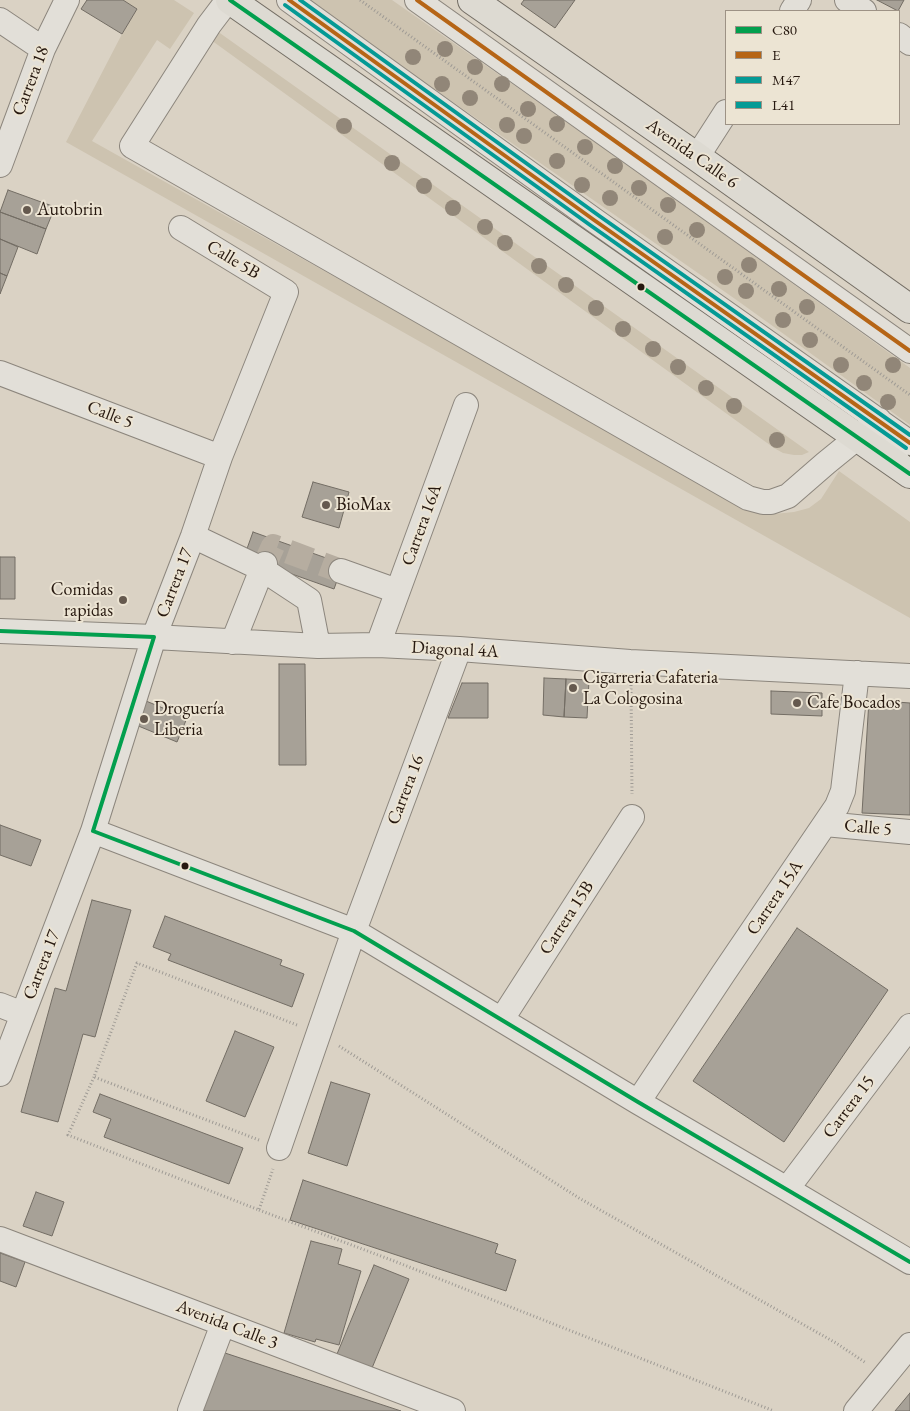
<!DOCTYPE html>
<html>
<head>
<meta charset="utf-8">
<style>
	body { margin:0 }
	#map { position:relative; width:910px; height:1411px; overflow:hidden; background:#dad2c4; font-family:"EB Garamond",serif }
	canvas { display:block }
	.legend { position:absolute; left:725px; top:10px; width:175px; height:115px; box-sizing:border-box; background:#ece4d3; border:1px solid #9d9285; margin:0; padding:6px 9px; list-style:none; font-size:15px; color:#26180f }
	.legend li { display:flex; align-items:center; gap:10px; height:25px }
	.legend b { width:25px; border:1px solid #9d9285 }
</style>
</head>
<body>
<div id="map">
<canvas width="910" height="1411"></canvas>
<ul class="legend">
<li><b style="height:6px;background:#029f4e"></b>C80</li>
<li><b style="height:6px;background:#b66516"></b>E</li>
<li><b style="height:6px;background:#049a95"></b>M47</li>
<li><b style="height:6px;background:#049a95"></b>L41</li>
</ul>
</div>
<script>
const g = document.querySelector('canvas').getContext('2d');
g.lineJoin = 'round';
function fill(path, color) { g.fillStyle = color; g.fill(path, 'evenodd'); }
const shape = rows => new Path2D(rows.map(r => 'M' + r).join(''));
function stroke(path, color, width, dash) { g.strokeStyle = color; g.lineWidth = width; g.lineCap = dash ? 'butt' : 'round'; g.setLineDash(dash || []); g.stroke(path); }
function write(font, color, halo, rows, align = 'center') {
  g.font = font + ' "EB Garamond",serif'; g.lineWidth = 4; g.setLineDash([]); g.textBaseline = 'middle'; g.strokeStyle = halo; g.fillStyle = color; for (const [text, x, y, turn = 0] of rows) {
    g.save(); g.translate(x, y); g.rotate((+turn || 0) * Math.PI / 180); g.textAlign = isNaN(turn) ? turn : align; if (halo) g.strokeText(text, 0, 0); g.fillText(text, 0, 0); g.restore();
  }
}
const green = shape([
	[123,0,174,0,194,13,170,49,157,40,92,141,753,511,774,514,794,512,809,508,821,499,839,471,910,522,910,618,66,142,122,34,137,9],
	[310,0,392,0,624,162,910,368,910,425,738,301,354,33],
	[217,31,809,452,802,455,794,455,783,453,774,448,211,40]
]);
const building = shape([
	[87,0,123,0,137,9,122,34,81,9,87,0],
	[524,0,575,0,555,28,521,4,524,0],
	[877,0,904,0,898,11,877,0],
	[8,190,55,207,46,229,0,212,8,190],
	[0,212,46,229,37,254,0,239,0,212],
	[0,239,18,247,7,276,0,273,0,239],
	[0,273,7,276,0,294,0,273],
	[313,482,349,492,339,528,302,517,313,482],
	[253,532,343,564,334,589,244,557,253,532],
	[0,557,15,557,15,599,0,599,0,557],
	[279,664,305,664,306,765,279,765,279,664],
	[544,678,566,679,564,717,543,715,544,678],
	[566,679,589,680,587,718,564,717,566,679],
	[462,683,488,683,488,718,448,718,462,683],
	[771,691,822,693,822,716,771,714,771,691],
	[869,700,910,703,910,815,862,813,869,700],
	[146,701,187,718,177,742,136,725,146,701],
	[0,825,41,840,31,866,0,855,0,825],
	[92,900,131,910,95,1037,83,1034,58,1122,21,1112,55,988,66,991,92,900],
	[165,916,282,960,280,965,304,974,292,1007,168,960,171,954,153,947,165,916],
	[797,928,888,990,784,1142,693,1081,797,928],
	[235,1031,274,1047,245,1117,206,1101,235,1031],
	[331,1082,370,1094,347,1166,308,1153,331,1082],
	[100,1094,243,1148,229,1184,104,1137,111,1119,93,1112,100,1094],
	[303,1180,498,1244,495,1253,516,1260,506,1291,290,1220,303,1180],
	[36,1192,64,1202,52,1236,23,1226,36,1192],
	[311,1241,342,1249,338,1264,361,1271,339,1345,316,1339,315,1342,284,1333,311,1241],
	[0,1253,25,1262,16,1287,0,1281,0,1253],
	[374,1265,409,1279,372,1368,337,1354,374,1265],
	[222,1352,401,1411,202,1411,222,1352],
	[910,1393,910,1411,895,1411,910,1393]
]);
const minorTunnel = shape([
	[265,564,273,546,341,571]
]);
const path = shape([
	[360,0,910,395],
	[631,685,632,794],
	[339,1046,579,1198,836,1343,866,1363],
	[94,1077,68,1135,259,1210,273,1169],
	[259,1140,94,1077,137,963,297,1025],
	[259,1210,394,1261,774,1411]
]);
const minor = shape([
	[228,0,209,25,132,146,748,498,763,502,771,502,788,496,826,463,879,420,900,467],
	[289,0,594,220,910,443],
	[417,0,910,351],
	[847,0,864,11],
	[792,11,799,0],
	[0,20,43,49],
	[899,35,910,43],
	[697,157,726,112],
	[0,165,43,49,67,0],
	[0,373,220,457],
	[193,536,262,569,233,642],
	[265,564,262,569,309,600,318,646],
	[341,571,397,591],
	[0,631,154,637,318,646,378,645,459,649,630,662,910,676],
	[378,645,466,405],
	[825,824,910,832],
	[93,831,354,931,638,1102,787,1189,910,1262],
	[0,1005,23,1014],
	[502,1019,632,817],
	[0,1074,93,831,154,637,193,536,220,457,286,292,181,228],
	[638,1102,723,974,837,806,843,791,857,673],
	[279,1148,354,931,459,649],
	[787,1189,910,1026],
	[0,1239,453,1411],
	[190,1411,223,1324],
	[856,1411,910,1345]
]);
const major = shape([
	[230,0,910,474],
	[472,0,697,157,910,309]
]);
const bus1 = shape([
	[230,0,910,474],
	[0,631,154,637,93,831,354,931,638,1102,910,1262]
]);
const bus2 = shape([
	[289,0,594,220,910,443],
	[417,0,910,351]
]);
const bus3 = shape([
	[285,5,590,225,906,448]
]);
const bus4 = shape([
	[300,0,598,215,910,435]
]);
const trees = [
	[445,49],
	[413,57],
	[475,67],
	[442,84],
	[502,84],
	[470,98],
	[528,109],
	[557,124],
	[507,125],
	[344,126],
	[524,136],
	[585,147],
	[557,161],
	[392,163],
	[615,166],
	[582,185],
	[424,186],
	[639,188],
	[610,198],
	[668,205],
	[453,208],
	[485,227],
	[697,230],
	[665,237],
	[505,243],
	[749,265],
	[539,266],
	[725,277],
	[566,285],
	[779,289],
	[746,291],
	[807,307],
	[596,308],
	[783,320],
	[623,329],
	[810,340],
	[653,349],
	[841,365],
	[893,365],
	[678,367],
	[864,383],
	[706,388],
	[888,402],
	[734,406],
	[777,440]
];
const markers = [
	[27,210,5,"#65594e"],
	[641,287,4.5,"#26180f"],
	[326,505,5,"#65594e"],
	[123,600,5,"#65594e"],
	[573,688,5,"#65594e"],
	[797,703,5,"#65594e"],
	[144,719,5,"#65594e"],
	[185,866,4.5,"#26180f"]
];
const streetNames = [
	["Carrera 18",31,81,-69],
	["Avenida Calle 6",692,154,35],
	["Calle 5B",233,260,31],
	["Calle 5",110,415,21],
	["Carrera 16A",422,525,-70],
	["Carrera 17",175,583,-69],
	["Diagonal 4A",455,650,3],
	["Carrera 16",406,790,-69],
	["Calle 5",868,828,5],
	["Carrera 15A",775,898,-56],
	["Carrera 15B",567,918,-57],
	["Carrera 17",42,965,-69],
	["Carrera 15",849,1107,-53],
	["Avenida Calle 3",227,1325,21]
];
const poiNames = [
	["Autobrin",37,210],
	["BioMax",336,505],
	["Comidas",113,590,"right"],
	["rapidas",113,611,"right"],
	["Cigarreria Cafateria",583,678],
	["La Cologosina",583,699],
	["Cafe Bocados",807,703],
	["Droguería",154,709],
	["Liberia",154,730]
];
fill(green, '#cdc3b0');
fill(building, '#a7a197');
stroke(building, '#736d64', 1);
stroke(minorTunnel, '#b6ada0', 24, [24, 12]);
stroke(minor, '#8c867d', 26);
stroke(major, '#736d64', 30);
stroke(path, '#9f9b95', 3, [1, 2.5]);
stroke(minor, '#e2dfd8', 24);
stroke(major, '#dddad2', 28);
stroke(bus1, '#029f4e', 4);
stroke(bus2, '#b66516', 4);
stroke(bus3, '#049a95', 4);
stroke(bus4, '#049a95', 4);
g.fillStyle = '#918678';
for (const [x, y] of trees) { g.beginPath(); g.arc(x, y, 8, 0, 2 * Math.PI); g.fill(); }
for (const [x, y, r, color] of markers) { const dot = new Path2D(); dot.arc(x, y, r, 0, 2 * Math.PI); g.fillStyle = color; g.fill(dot); stroke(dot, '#ece4d3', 2); }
write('18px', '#26180f', '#ece4d3', streetNames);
write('18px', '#26180f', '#ece4d3', poiNames, 'left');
</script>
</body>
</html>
